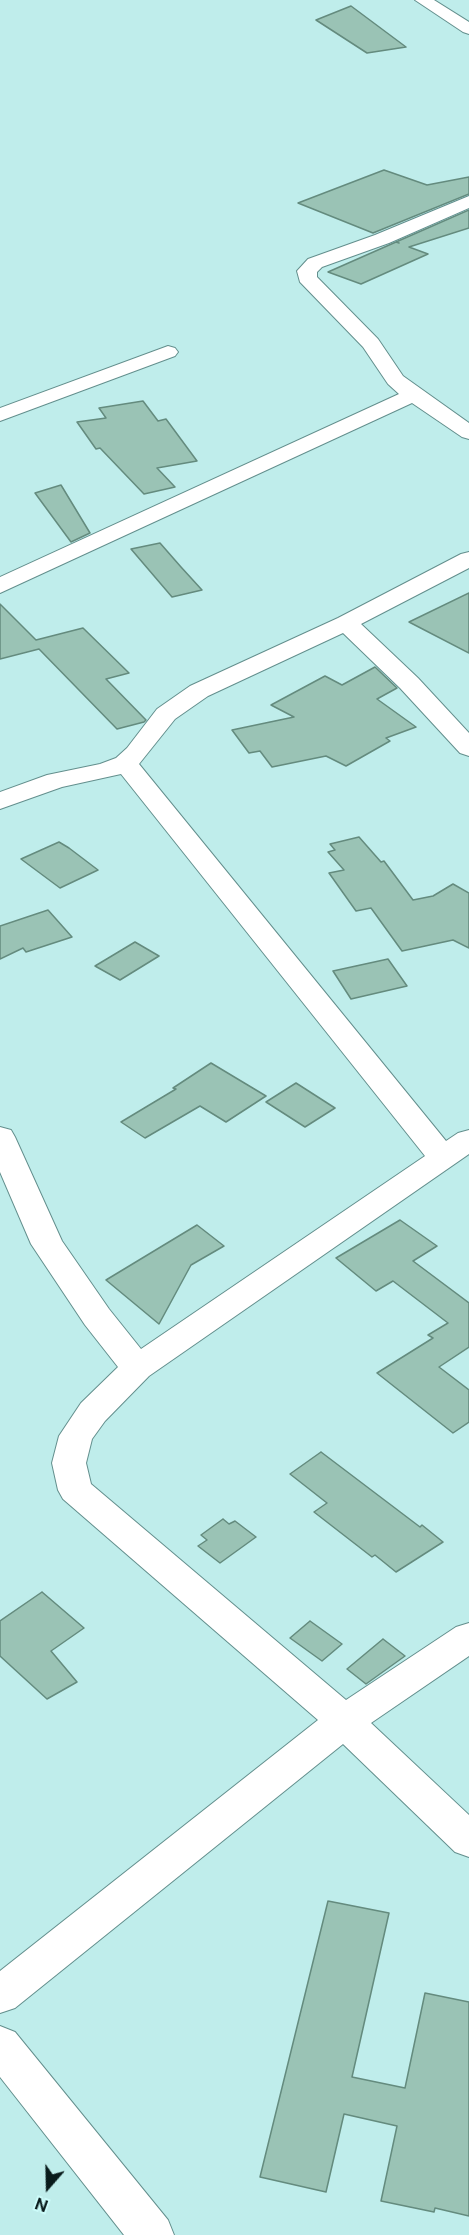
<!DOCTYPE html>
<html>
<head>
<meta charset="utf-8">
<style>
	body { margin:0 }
	#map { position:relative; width:469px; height:2235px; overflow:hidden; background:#bfedeb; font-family:"Public Sans",sans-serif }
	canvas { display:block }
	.north { position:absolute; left:18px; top:2157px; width:60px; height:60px; -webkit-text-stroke:4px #ccfbf9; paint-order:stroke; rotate:200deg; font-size:16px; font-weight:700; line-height:24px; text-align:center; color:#091b1b }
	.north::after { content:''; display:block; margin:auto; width:21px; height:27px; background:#091b1b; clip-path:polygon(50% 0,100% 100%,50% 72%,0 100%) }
</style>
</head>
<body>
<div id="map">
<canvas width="469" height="2235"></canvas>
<div class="north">N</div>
</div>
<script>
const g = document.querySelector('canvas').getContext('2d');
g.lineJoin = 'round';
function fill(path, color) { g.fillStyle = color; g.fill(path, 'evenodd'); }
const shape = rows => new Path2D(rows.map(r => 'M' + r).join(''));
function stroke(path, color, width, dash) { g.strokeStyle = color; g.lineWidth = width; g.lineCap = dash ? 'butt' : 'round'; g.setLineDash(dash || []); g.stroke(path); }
const building = shape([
	[351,6,406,47,367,53,316,20,351,6],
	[384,170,427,185,469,177,469,194,373,233,298,203,384,170],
	[469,210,469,228,409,247,428,254,361,284,328,272,396,242,399,243,396,242,469,210],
	[143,401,158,421,166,419,197,461,157,468,175,487,144,494,100,448,96,449,77,422,106,418,99,408,143,401],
	[61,485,90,533,71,542,35,493,61,485],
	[160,543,181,567,202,590,172,597,131,549,160,543],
	[469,593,469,653,409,622,469,593],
	[0,604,36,640,83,628,129,673,106,679,146,720,144,722,117,729,39,649,0,659,0,604],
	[375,667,397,688,377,699,416,727,386,738,390,741,346,766,326,756,272,767,260,751,249,753,232,730,294,717,271,705,325,676,342,685,375,667],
	[359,837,381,862,384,861,413,900,433,896,453,884,469,893,469,948,453,940,402,951,371,908,356,911,329,873,344,870,328,852,335,850,330,844,359,837],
	[59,842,69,848,98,870,60,888,21,859,59,842],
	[48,910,72,937,26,952,23,948,0,959,0,926,48,910],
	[135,942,159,956,120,980,95,966,135,942],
	[388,959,407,986,351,999,333,971,388,959],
	[211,1063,266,1096,226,1122,200,1106,145,1138,121,1122,176,1089,173,1088,211,1063],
	[296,1083,335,1108,305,1127,266,1102,296,1083],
	[400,1220,437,1246,413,1261,469,1303,469,1347,439,1367,469,1390,469,1422,453,1433,377,1373,433,1338,428,1335,448,1323,393,1281,376,1291,336,1258,400,1220],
	[197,1225,224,1246,191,1265,159,1324,106,1280,197,1225],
	[321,1452,420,1527,422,1525,443,1542,396,1572,375,1555,372,1557,314,1512,327,1503,290,1474,321,1452],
	[223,1519,229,1524,235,1521,256,1537,220,1563,198,1546,207,1540,201,1535,223,1519],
	[42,1592,84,1628,51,1651,77,1682,47,1699,0,1656,0,1621,42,1592],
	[310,1621,342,1644,322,1661,290,1638,310,1621],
	[383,1639,405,1656,366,1684,347,1669,383,1639],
	[328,1901,389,1913,352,2077,405,2088,425,1993,469,2002,469,2216,435,2208,434,2212,381,2201,397,2126,344,2114,326,2192,260,2177,328,1901]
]);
const minor = shape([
	[415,0,434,0,469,22,469,34,463,32,415,0],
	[469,196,469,208,389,243,322,267,317,272,317,277,378,339,403,376,469,423,469,439,462,437,412,403,0,593,0,577,399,394,388,384,363,347,300,282,297,271,308,259,375,235,469,196],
	[168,346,175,348,178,352,175,356,0,421,0,408,168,346],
	[469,552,469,568,361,624,418,678,469,733,469,756,460,753,400,688,343,633,208,696,175,719,139,764,446,1141,458,1133,469,1130,469,1154,149,1376,105,1421,92,1439,86,1463,91,1484,346,1700,456,1627,469,1623,469,1656,371,1723,469,1815,469,1857,455,1852,343,1744,15,2008,0,2013,0,1971,318,1720,63,1499,58,1490,52,1463,59,1436,81,1403,118,1367,85,1325,31,1244,0,1172,0,1127,11,1130,15,1137,62,1241,109,1309,141,1349,425,1156,121,774,62,787,0,809,0,792,47,775,100,764,116,758,127,748,157,709,190,686,338,618,461,554,469,552],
	[0,2026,15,2032,168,2220,174,2235,124,2235,0,2077,0,2026]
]);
fill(building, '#9ac3b5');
stroke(building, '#648b7e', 1.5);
stroke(minor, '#638f8d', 2);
fill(minor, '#fff');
</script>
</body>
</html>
